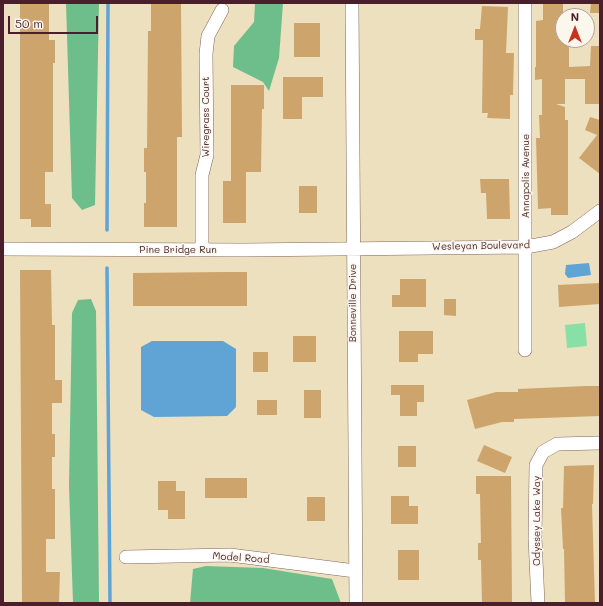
<!DOCTYPE html>
<html>
<head>
<meta charset="utf-8">
<style>
	body { margin:0 }
	#map { position:relative; width:603px; height:606px; overflow:hidden; background:#ede0be; font-family:Mali,sans-serif }
	canvas { display:block }
	.frame { position:absolute; inset:0; border:4px solid #4a1f2b; pointer-events:none }
	.north { position:absolute; left:555px; top:8px; width:40px; height:40px; box-sizing:border-box; background:#fbf7ec; border:1px solid #b4a19f; border-radius:50%; rotate:0deg; font-size:11px; font-weight:700; line-height:16px; text-align:center; color:#4a1f2b }
	.north::after { content:''; display:block; margin:auto; width:14px; height:18px; background:#c8321e; clip-path:polygon(50% 0,100% 100%,50% 72%,0 100%) }
	.scale { position:absolute; left:8px; top:16px; width:90px; height:18px; box-sizing:border-box; border:2px solid #4a1f2b; border-top:0; padding-left:5px; font-size:12px; line-height:14px; white-space:nowrap; color:#4a1f2b; -webkit-text-stroke:3px #fbf7ec; paint-order:stroke }
</style>
</head>
<body>
<div id="map">
<canvas width="603" height="606"></canvas>
<div class="frame"></div>
<div class="north">N</div>
<div class="scale">50 m</div>
</div>
<script>
const g = document.querySelector('canvas').getContext('2d');
g.lineJoin = 'round';
function fill(path, color) { g.fillStyle = color; g.fill(path, 'evenodd'); }
const shape = rows => new Path2D(rows.map(r => 'M' + r).join(''));
function stroke(path, color, width, dash) { g.strokeStyle = color; g.lineWidth = width; g.lineCap = dash ? 'butt' : 'round'; g.setLineDash(dash || []); g.stroke(path); }
function write(font, color, halo, rows, align = 'center') {
  g.font = font + ' Mali,sans-serif'; g.lineWidth = 3; g.setLineDash([]); g.textBaseline = 'middle'; g.strokeStyle = halo; g.fillStyle = color; for (const [text, x, y, turn = 0] of rows) {
    g.save(); g.translate(x, y); g.rotate((+turn || 0) * Math.PI / 180); g.textAlign = isNaN(turn) ? turn : align; if (halo) g.strokeText(text, 0, 0); g.fillText(text, 0, 0); g.restore();
  }
}
const green = shape([
	[585,323,587,346,567,348,565,325]
]);
const forest = shape([
	[66,3,99,3,95,205,82,210,72,198],
	[255,3,283,3,279,58,269,91,263,82,233,67,234,46,254,22],
	[91,299,96,311,99,603,73,603,69,486,72,313,78,300],
	[206,566,263,568,332,579,341,603,190,603,193,569]
]);
const water = shape([
	[589,263,591,275,568,278,565,274,566,265],
	[152,341,223,341,236,349,236,407,227,416,154,417,141,410,141,347]
]);
const stream = shape([
	[107,230,108,3],
	[107,268,110,603]
]);
const building = shape([
	[20,3,49,3,49,40,55,40,55,63,53,63,53,172,45,172,45,204,51,204,51,227,31,227,31,219,20,219],
	[543,3,563,3,563,40,569,41,569,67,590,66,591,46,600,46,600,104,585,104,585,79,565,79,565,104,556,104,565,107,565,120,568,120,568,215,551,215,551,208,538,209,536,138,540,138,539,115,542,115,542,79,535,80,535,67,536,67,536,21,543,20],
	[591,3,600,3,600,13,590,13],
	[151,4,181,4,182,137,177,137,177,227,144,227,144,203,146,203,146,172,144,172,144,148,147,148,148,31,151,31],
	[482,6,508,7,506,53,514,53,513,95,510,95,510,119,487,118,488,113,482,113,483,40,475,40,475,29,480,29],
	[294,23,320,23,320,57,294,57],
	[283,77,323,77,323,97,302,97,302,119,283,119],
	[231,85,264,85,264,109,262,109,261,172,246,172,246,223,223,223,223,181,231,181],
	[590,117,600,120,600,174,579,158,597,135,585,130],
	[480,179,509,179,510,219,487,219,486,193,481,193],
	[299,186,317,186,317,213,299,213],
	[20,270,51,270,52,325,55,325,55,380,62,380,62,403,52,403,52,434,55,434,55,457,52,457,52,489,55,489,55,539,46,539,46,572,60,572,59,603,22,603],
	[223,272,247,272,247,306,133,306,133,273],
	[400,279,426,279,426,307,392,307,392,295,400,295],
	[600,283,600,304,559,307,558,285],
	[444,299,456,299,456,316,444,315],
	[399,331,433,331,433,354,418,354,418,362,399,362],
	[293,336,316,336,316,362,293,362],
	[253,352,268,352,268,372,253,372],
	[391,385,424,385,424,402,417,402,417,416,400,416,400,395,391,395],
	[586,386,600,386,600,416,514,419,514,422,502,422,475,429,467,400,496,392,518,392,518,389],
	[304,390,321,390,321,418,304,418],
	[257,400,277,400,277,415,257,415],
	[484,445,512,457,505,473,477,461],
	[398,446,416,446,416,467,398,467],
	[594,465,593,504,592,504,595,603,565,603,564,549,563,549,561,508,563,508,564,466],
	[476,476,511,476,512,603,482,603,481,560,478,560,478,543,481,543,480,494,476,494],
	[205,478,247,478,247,498,205,498],
	[158,481,176,481,176,491,185,491,185,519,168,519,168,510,158,510],
	[391,496,409,496,409,506,418,506,418,524,391,524],
	[307,497,325,497,325,521,307,521],
	[398,550,419,550,419,580,398,580]
]);
const minor = shape([
	[352,3,356,603],
	[3,249,243,250,526,247,553,242,572,232,600,211],
	[202,250,202,175,207,155,206,54,208,36,222,10],
	[525,350,525,3],
	[126,557,230,555,355,571],
	[538,603,535,538,536,465,543,452,557,444,600,443]
]);
const streetNames = [
	["Wiregrass Court",206,117,-90],
	["Annapolis Avenue",526,176,-90],
	["Wesleyan Boulevard",481,246,-1],
	["Pine Bridge Run",178,250],
	["Bonneville Drive",353,303,-90],
	["Odyssey Lake Way",537,521,-90],
	["Model Road",241,558,4]
];
fill(green, '#87e0a6');
fill(forest, '#6dbe8b');
fill(water, '#5fa4d4');
stroke(stream, '#5fa4d4', 3.5);
fill(building, '#cda46c');
stroke(minor, '#83635e', 14);
stroke(minor, '#fff', 13);
write('10px', '#4a1f2b', '#fbf7ec', streetNames);
</script>
</body>
</html>
